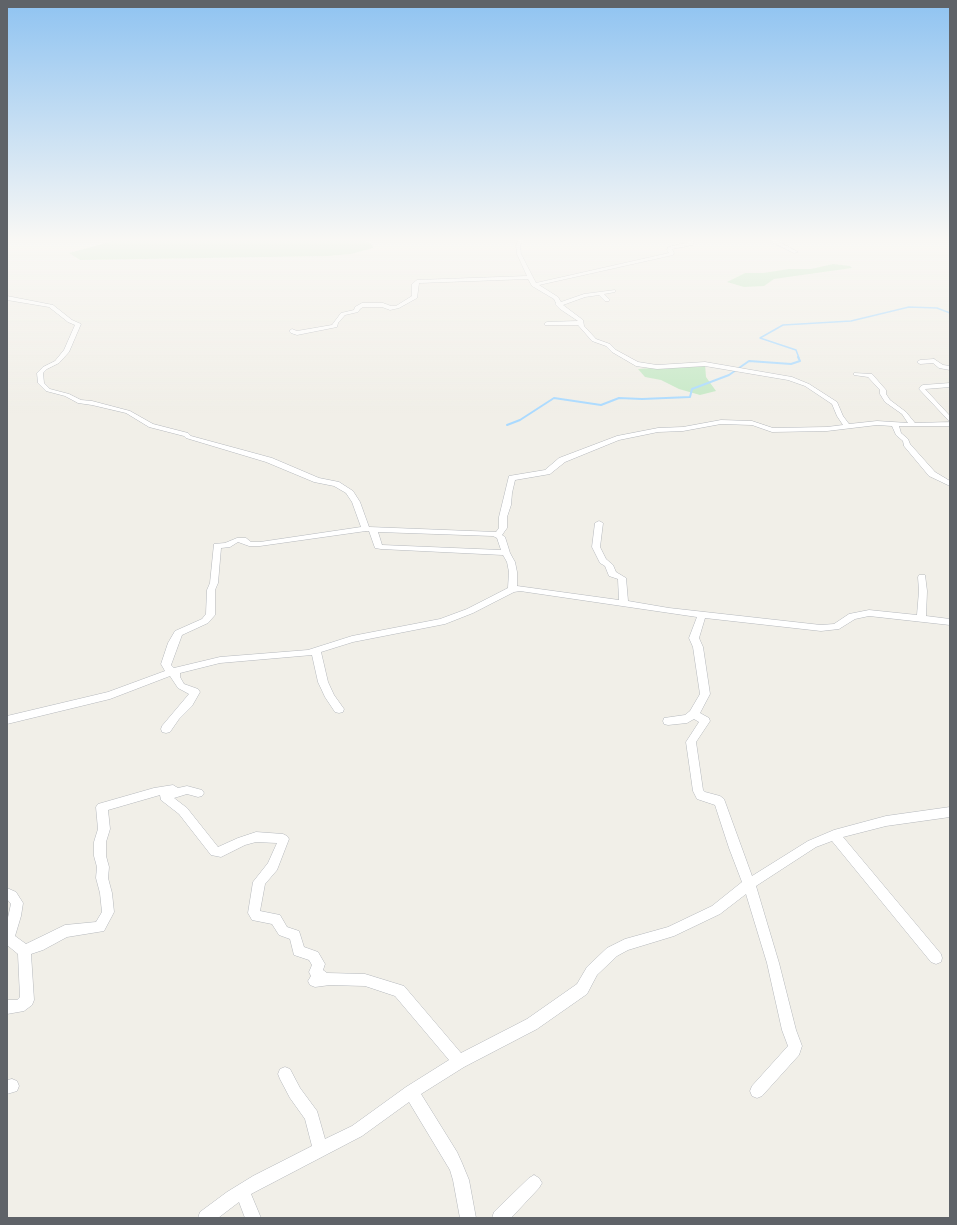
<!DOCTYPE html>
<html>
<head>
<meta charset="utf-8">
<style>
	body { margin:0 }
	#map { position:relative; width:957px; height:1225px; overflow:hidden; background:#f1efe8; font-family:"Sofia Sans Condensed",sans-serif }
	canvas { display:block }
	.frame { position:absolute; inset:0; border:8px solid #5f6368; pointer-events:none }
</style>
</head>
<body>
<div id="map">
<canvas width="957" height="1225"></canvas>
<div class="frame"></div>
</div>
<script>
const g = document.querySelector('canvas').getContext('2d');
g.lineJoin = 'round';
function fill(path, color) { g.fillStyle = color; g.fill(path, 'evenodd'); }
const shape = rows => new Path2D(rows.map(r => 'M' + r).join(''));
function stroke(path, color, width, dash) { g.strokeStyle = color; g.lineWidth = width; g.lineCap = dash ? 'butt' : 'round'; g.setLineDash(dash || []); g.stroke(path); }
const green = shape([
	[113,241,366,241,371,243,373,248,351,254,329,256,80,260,69,253],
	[833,264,850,266,852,268,774,279,764,286,744,287,727,282,745,273,763,273,789,269,811,269],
	[705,364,706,377,716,391,700,395,679,389,661,380,645,377,638,369]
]);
const streamFar1 = shape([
	[799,358,796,350,760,338,783,325,851,321,909,307,937,308,950,313]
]);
const stream = shape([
	[507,425,520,420,554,398,601,405,619,398,642,399,690,397,692,389,729,375,749,361,791,364,800,361,798,357]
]);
const minor = shape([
	[518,241,523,241,520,245,521,254,536,283,669,253,667,250,668,247,693,241,693,245,672,249,674,253,673,255,539,285,558,297,561,302,584,294,615,290,615,292,604,294,610,300,609,301,605,301,599,295,585,297,563,305,583,320,584,326,596,339,610,344,616,350,638,362,657,365,705,362,792,377,809,384,837,402,843,416,849,424,877,421,908,423,902,414,885,402,880,394,880,390,868,377,854,375,854,373,872,374,886,390,886,394,890,400,906,412,915,423,950,422,919,389,921,386,923,385,950,383,950,387,925,389,950,416,950,426,899,426,901,433,908,439,910,444,935,472,950,481,950,486,929,476,904,446,903,441,896,435,892,426,877,425,827,431,772,432,752,425,721,424,683,431,658,432,619,440,565,462,550,474,515,480,512,493,511,505,507,517,507,528,502,535,505,537,510,553,515,562,517,572,517,586,619,600,618,579,609,576,605,566,600,563,592,547,595,523,599,521,603,523,600,547,606,559,613,565,616,572,626,578,628,601,669,608,821,625,834,624,849,614,869,610,917,615,919,591,918,577,919,575,925,575,927,591,926,616,950,619,950,625,869,616,855,619,839,629,821,631,705,618,699,638,703,647,710,694,700,713,709,718,710,721,696,742,703,790,705,792,720,796,724,799,752,876,808,841,834,830,886,816,950,807,950,817,886,826,843,837,941,954,942,958,941,962,936,964,931,962,832,841,816,847,756,886,779,963,796,1030,802,1046,799,1055,762,1096,757,1098,752,1096,750,1091,752,1086,788,1046,782,1030,767,963,746,894,720,914,674,936,628,950,617,956,597,975,587,994,537,1029,464,1067,421,1094,457,1152,462,1163,469,1180,476,1218,460,1218,453,1180,450,1170,409,1102,362,1136,251,1194,261,1218,245,1218,239,1202,218,1218,198,1218,200,1212,227,1192,253,1176,312,1146,305,1119,290,1098,280,1079,278,1074,280,1069,285,1067,290,1069,300,1088,317,1111,325,1139,352,1126,406,1087,449,1060,395,996,365,986,330,985,315,987,310,985,308,981,311,976,309,972,312,965,309,960,294,955,290,939,279,935,272,924,252,920,248,913,253,882,268,863,277,843,256,842,245,845,221,857,211,855,179,814,161,800,160,795,108,810,110,829,106,842,106,856,109,867,108,878,112,893,114,912,112,916,104,931,67,937,43,950,31,954,34,1000,32,1005,24,1011,7,1014,7,1000,17,1000,20,997,18,954,7,945,7,922,11,904,7,899,7,888,16,892,23,903,21,916,15,936,26,944,65,925,96,922,102,912,100,893,96,878,97,867,94,856,94,842,98,829,96,807,98,804,154,788,173,785,178,788,187,786,202,790,204,793,202,796,198,797,187,794,174,798,187,808,218,847,238,838,256,832,283,834,287,836,289,839,277,870,265,884,260,911,280,915,287,927,299,931,304,947,318,952,325,964,323,970,327,973,365,974,404,986,461,1053,527,1019,577,984,587,967,607,948,625,939,668,927,712,906,742,882,729,848,715,805,697,799,693,791,686,742,699,722,694,719,687,723,668,725,664,724,663,721,664,718,685,715,690,711,700,694,693,647,689,638,697,617,520,591,514,592,473,613,445,624,353,642,321,652,328,682,334,695,344,709,343,712,339,713,335,712,325,697,318,682,312,655,220,663,180,673,180,677,184,684,198,689,200,692,192,706,179,719,170,732,166,733,162,732,161,729,162,726,189,694,178,688,170,676,110,699,7,724,7,716,108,692,165,671,161,664,168,643,175,631,202,619,206,614,207,590,210,583,214,544,225,543,237,538,246,538,251,542,260,542,361,527,352,502,346,493,334,486,314,482,266,462,186,438,184,436,149,427,126,413,92,405,78,403,65,396,46,391,38,383,37,373,43,367,55,361,64,350,75,325,68,322,49,307,7,300,7,296,53,305,72,320,81,324,69,352,59,363,47,369,43,373,44,383,50,389,69,394,81,400,92,401,130,411,153,424,188,433,191,436,272,458,319,478,339,482,353,491,360,502,369,527,496,532,499,528,499,517,509,476,545,470,559,458,617,436,658,428,683,427,721,420,752,421,773,428,827,427,843,425,837,416,832,404,805,386,788,380,705,366,657,369,636,366,612,352,606,346,592,341,578,325,545,325,545,323,547,322,578,321,560,309,555,304,556,303,554,299,532,286,528,279,419,283,417,298,399,308,390,310,382,307,363,307,360,309,358,312,345,315,338,323,337,327,297,335,291,333,289,331,292,329,297,331,332,325,341,313,354,310,355,307,362,303,383,303,391,306,396,306,412,296,412,284,417,280,527,276,517,254,516,245,518,241],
	[366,531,369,531,375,548,381,549,503,555,507,562,509,572,508,588,467,609,440,619,352,636,308,650,220,657,174,668,171,665,182,635,208,623,215,615,215,590,218,583,221,548,230,547,238,542,249,546,260,546,366,531],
	[378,532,493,536,497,538,501,550,382,545,378,532],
	[773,241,778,241,798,252,794,253,773,243,773,241],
	[934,359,943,365,950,366,950,370,939,368,933,363,920,364,917,362,920,360,934,359],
	[12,1079,17,1081,19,1086,17,1091,7,1094,7,1080,12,1079],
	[534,1175,539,1178,542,1183,539,1188,511,1218,492,1218,494,1212,529,1178,534,1175]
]);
fill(green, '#c5e8c5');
stroke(streamFar1, '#aadaff', 1.5);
stroke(stream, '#aadaff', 2);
stroke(minor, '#b5b8bc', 1);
fill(minor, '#fff');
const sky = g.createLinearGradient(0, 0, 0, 413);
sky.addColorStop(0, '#8fc3f1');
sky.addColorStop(0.58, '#f9f8f5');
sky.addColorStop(1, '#f9f8f500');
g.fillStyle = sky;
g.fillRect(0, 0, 957, 413);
</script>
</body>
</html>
